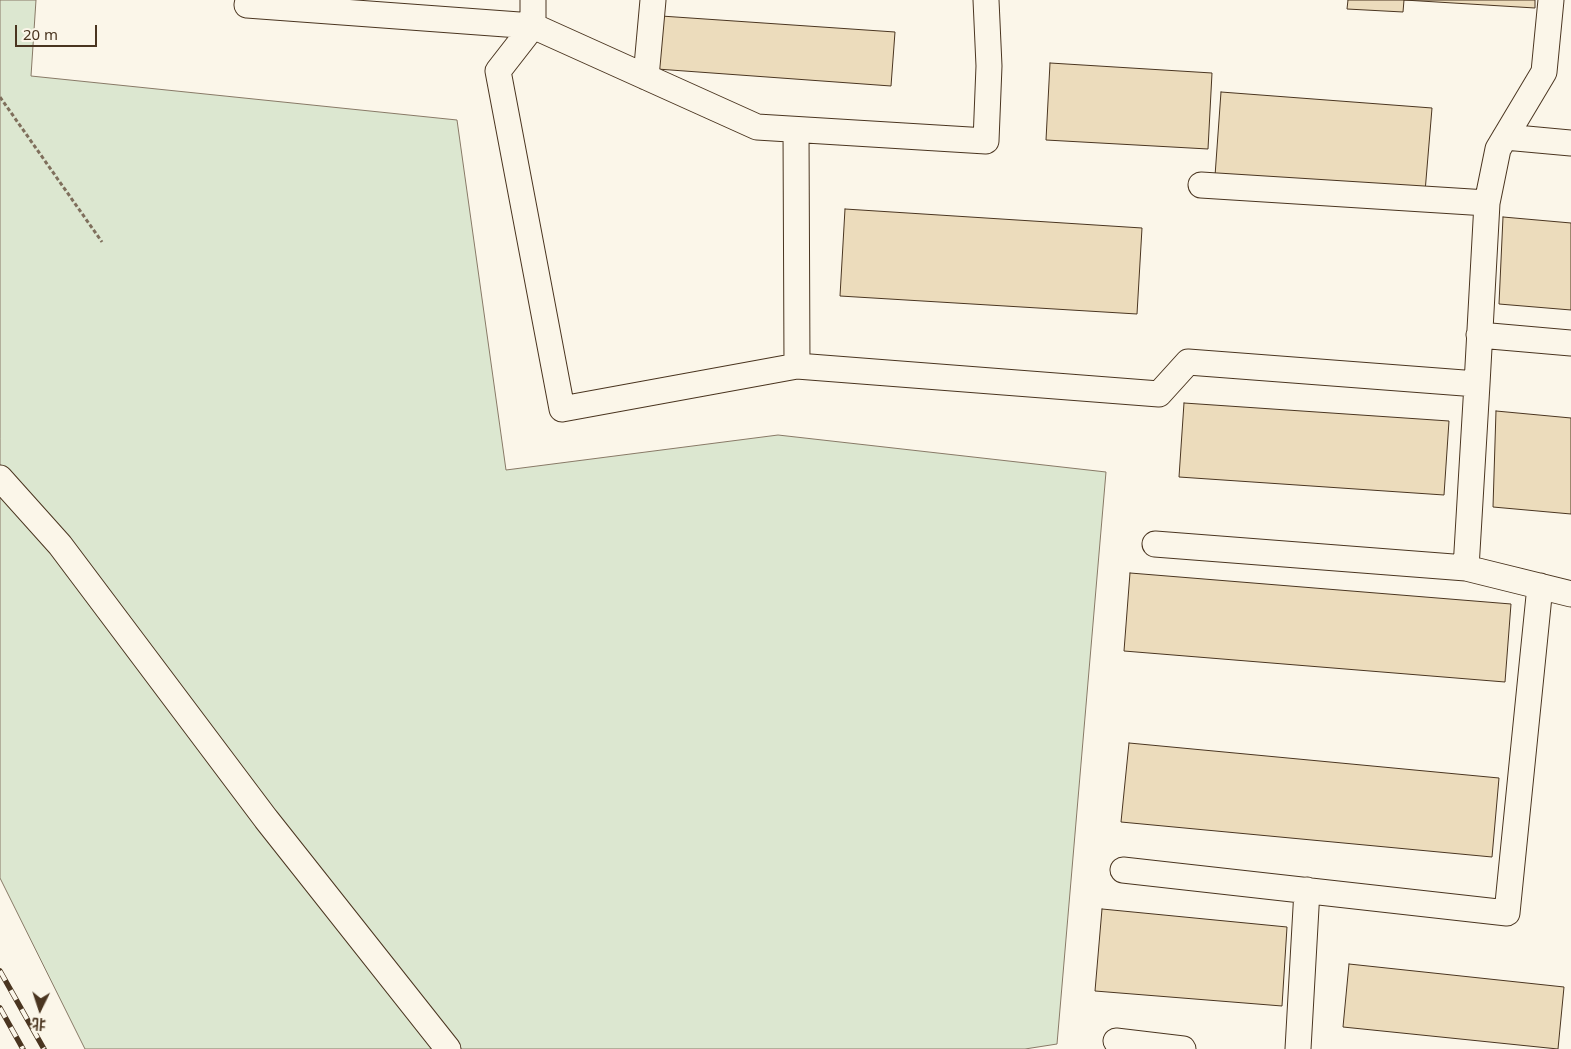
<!DOCTYPE html>
<html>
<head>
<meta charset="utf-8">
<style>
	body { margin:0 }
	#map { position:relative; width:1571px; height:1049px; overflow:hidden; background:#fbf6e9; font-family:"Noto Sans","Noto Sans SC",sans-serif }
	canvas { display:block }
	.north { position:absolute; left:15px; top:984px; width:50px; height:50px; -webkit-text-stroke:4px #fbf6e9; paint-order:stroke; rotate:184deg; font-size:14px; font-weight:700; line-height:20px; text-align:center; color:#4a3520 }
	.north::after { content:''; display:block; margin:auto; width:18px; height:22px; background:#4a3520; clip-path:polygon(50% 0,100% 100%,50% 72%,0 100%) }
	.scale { position:absolute; left:15px; top:25px; width:82px; height:22px; box-sizing:border-box; border:2px solid #4a3520; border-top:0; padding-left:6px; font-size:15px; line-height:18px; white-space:nowrap; color:#4a3520; -webkit-text-stroke:4px #fbf6e9; paint-order:stroke }
</style>
</head>
<body>
<div id="map">
<canvas width="1571" height="1049"></canvas>
<div class="north">北</div>
<div class="scale">20 m</div>
</div>
<script>
const g = document.querySelector('canvas').getContext('2d');
g.lineJoin = 'round';
function fill(path, color) { g.fillStyle = color; g.fill(path, 'evenodd'); }
const shape = rows => new Path2D(rows.map(r => 'M' + r).join(''));
function stroke(path, color, width, dash) { g.strokeStyle = color; g.lineWidth = width; g.lineCap = dash ? 'butt' : 'round'; g.setLineDash(dash || []); g.stroke(path); }
const green = shape([
	[0,0,36,0,31,76,457,120,506,470,778,435,1106,472,1057,1044,1025,1049,85,1049,0,878,0,0]
]);
const building = shape([
	[1348,0,1535,0,1535,8,1404,0,1403,12,1347,9,1348,0],
	[661,16,895,32,891,86,657,69,661,16],
	[1050,63,1212,73,1208,149,1046,140,1050,63],
	[1221,92,1432,108,1425,192,1215,176,1221,92],
	[845,209,1142,228,1137,314,840,296,845,209],
	[1503,217,1571,223,1571,310,1499,304,1503,217],
	[1184,403,1449,421,1444,495,1179,477,1184,403],
	[1496,411,1571,418,1571,514,1493,507,1496,411],
	[1130,573,1511,604,1505,682,1124,651,1130,573],
	[1129,743,1499,778,1492,857,1121,822,1129,743],
	[1102,909,1287,927,1282,1006,1095,991,1102,909],
	[1349,964,1564,987,1558,1049,1343,1027,1349,964]
]);
const path = shape([
	[0,97,102,242]
]);
const minor = shape([
	[248,0,247,5,533,26,757,127,986,141,989,66,986,0],
	[533,0,533,26,498,71,562,409,797,366,1159,394,1188,362,1477,384,1466,568,1571,594],
	[646,77,653,0],
	[796,130,797,366],
	[1505,137,1571,143],
	[1201,185,1487,203,1477,384],
	[1487,203,1498,149,1544,72,1551,0],
	[1479,335,1571,343],
	[0,478,60,545,266,819,448,1049],
	[1155,544,1466,568],
	[1123,870,1507,913,1540,586],
	[1116,1041,1183,1049],
	[1298,1049,1307,890]
]);
const rail = shape([
	[0,971,44,1049],
	[0,1008,23,1049]
]);
fill(green, '#dce7d0');
stroke(green, '#887966', 1);
fill(building, '#ecdcbc');
stroke(building, '#4a3520', 1);
stroke(minor, '#4a3520', 27);
stroke(path, '#7f6f5c', 3, [4, 2.5]);
stroke(minor, '#fbf6e9', 25);
stroke(rail, '#4a3520', 5.5);
stroke(rail, '#fbf6e9', 4, [11]);
</script>
</body>
</html>
